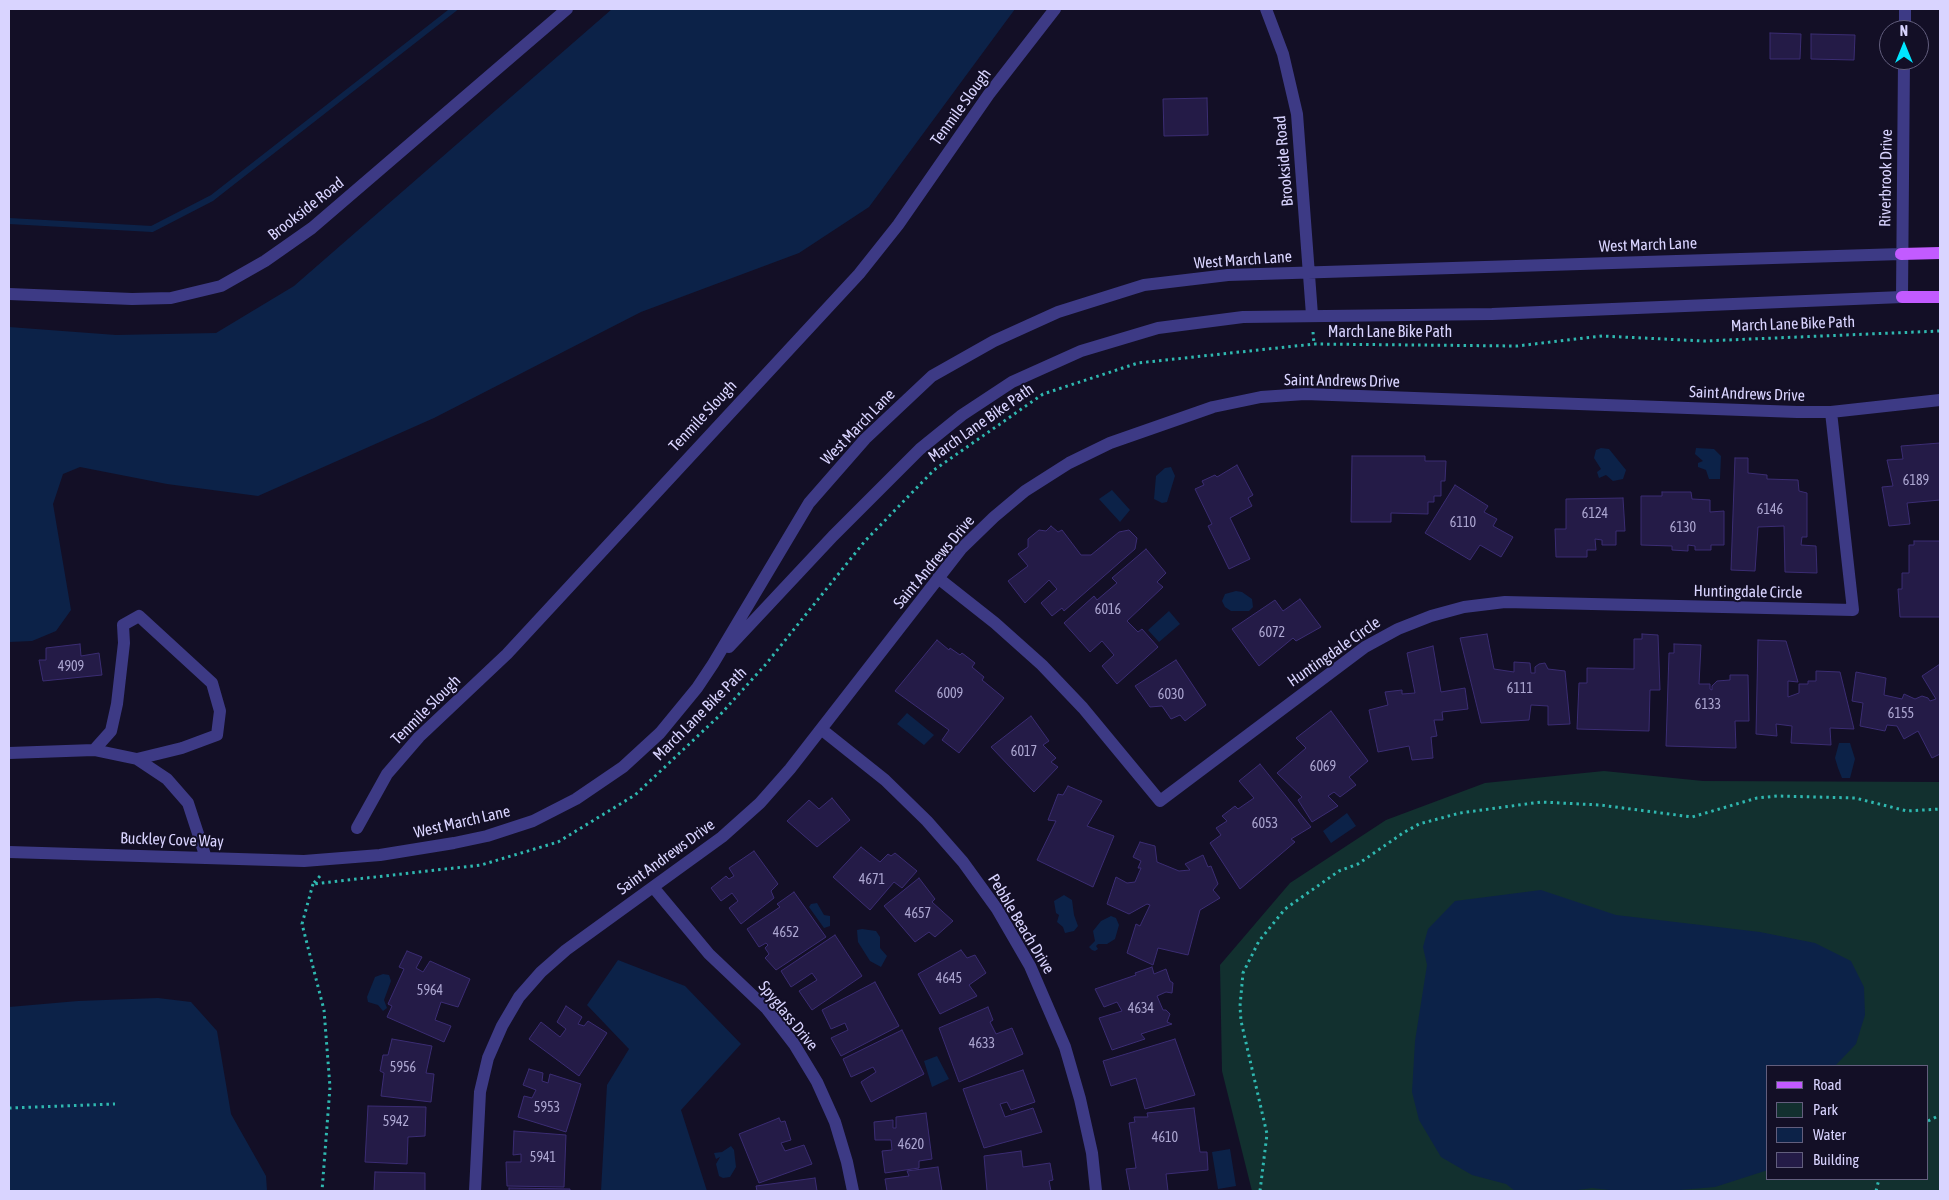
<!DOCTYPE html>
<html>
<head>
<meta charset="utf-8">
<style>
	body { margin:0 }
	#map { position:relative; width:1949px; height:1200px; overflow:hidden; background:#130f26; font-family:"Asap Condensed",sans-serif }
	canvas { display:block }
	.frame { position:absolute; inset:0; border:10px solid #d9d4ff; pointer-events:none }
	.legend { position:absolute; left:1766px; top:1065px; width:162px; height:115px; box-sizing:border-box; background:#130f26; border:1px solid #625e7d; margin:0; padding:6px 9px; list-style:none; font-size:15px; color:#d9d4ff }
	.legend li { display:flex; align-items:center; gap:10px; height:25px }
	.legend b { width:25px; border:1px solid #625e7d }
	.north { position:absolute; left:1879px; top:20px; width:50px; height:50px; box-sizing:border-box; background:#130f26; border:1px solid #625e7d; border-radius:50%; rotate:0deg; font-size:14px; font-weight:700; line-height:20px; text-align:center; color:#d9d4ff }
	.north::after { content:''; display:block; margin:auto; width:18px; height:22px; background:#00e5ff; clip-path:polygon(50% 0,100% 100%,50% 72%,0 100%) }
</style>
</head>
<body>
<div id="map">
<canvas width="1949" height="1200"></canvas>
<div class="frame"></div>
<ul class="legend">
<li><b style="height:6px;background:#c25bff"></b>Road</li>
<li><b style="height:14px;background:#12302f"></b>Park</li>
<li><b style="height:14px;background:#0c2248"></b>Water</li>
<li><b style="height:14px;background:#241b47"></b>Building</li>
</ul>
<div class="north">N</div>
</div>
<script>
const g = document.querySelector('canvas').getContext('2d');
g.lineJoin = 'round';
function fill(path, color) { g.fillStyle = color; g.fill(path, 'evenodd'); }
const shape = rows => new Path2D(rows.map(r => 'M' + r).join(''));
function stroke(path, color, width, dash) { g.strokeStyle = color; g.lineWidth = width; g.lineCap = dash ? 'butt' : 'round'; g.setLineDash(dash || []); g.stroke(path); }
function write(font, color, halo, rows, align = 'center') {
  g.font = font + ' "Asap Condensed",sans-serif'; g.lineWidth = 4; g.setLineDash([]); g.textBaseline = 'middle'; g.strokeStyle = halo; g.fillStyle = color; for (const [text, x, y, turn = 0] of rows) {
    g.save(); g.translate(x, y); g.rotate((+turn || 0) * Math.PI / 180); g.textAlign = isNaN(turn) ? turn : align; if (halo) g.strokeText(text, 0, 0); g.fillText(text, 0, 0); g.restore();
  }
}
const green = shape([
	[1604,771,1703,781,1940,782,1940,1191,1252,1191,1222,1071,1220,965,1290,883,1386,820,1485,783],
	[1768,1066,1928,1066,1928,1179,1768,1179]
]);
const water = shape([
	[612,9,1015,9,869,207,799,253,641,312,434,418,258,496,167,484,80,467,63,474,53,504,71,610,56,631,32,641,9,642,9,327,116,335,216,333,294,286],
	[1601,448,1609,449,1626,470,1623,479,1613,481,1606,475,1599,478,1597,472,1601,469,1594,458,1596,450],
	[1696,448,1714,449,1721,456,1720,479,1709,479,1706,470,1698,467,1698,463,1703,461,1695,454],
	[1171,467,1175,476,1167,502,1162,503,1154,499,1156,476,1165,468],
	[1112,490,1130,510,1120,522,1099,499],
	[1236,591,1242,592,1252,599,1253,607,1249,611,1231,611,1225,607,1222,601,1225,594],
	[1169,611,1180,624,1159,642,1148,630],
	[907,713,934,735,924,745,897,724],
	[1839,743,1850,743,1855,759,1850,778,1842,778,1838,768,1835,758],
	[1347,813,1356,826,1331,843,1323,831],
	[1541,890,1616,915,1760,932,1815,943,1851,961,1864,987,1865,1015,1856,1044,1835,1066,1768,1066,1768,1170,1715,1187,1668,1191,1618,1191,1592,1188,1570,1191,1515,1191,1506,1184,1472,1175,1441,1157,1419,1120,1412,1092,1415,1041,1427,965,1423,947,1428,929,1455,901],
	[1064,895,1072,900,1074,915,1078,926,1074,931,1065,933,1063,927,1057,922,1059,915,1056,913,1054,901],
	[817,903,824,915,830,916,830,926,824,928,809,907,811,904],
	[1111,916,1116,918,1119,925,1115,939,1107,944,1098,944,1096,946,1098,949,1095,951,1092,950,1089,947,1095,941,1093,931,1101,921],
	[862,929,876,931,880,937,880,948,887,956,881,967,870,961,858,942,857,930],
	[618,960,685,986,741,1044,681,1110,707,1191,601,1191,607,1085,629,1049,587,1005],
	[383,974,389,975,391,981,384,1000,387,1008,383,1011,378,1005,368,1002,367,997,375,977],
	[158,998,191,1002,217,1031,231,1114,266,1176,267,1191,9,1191,9,1007,78,1001],
	[937,1056,949,1079,932,1087,924,1061],
	[731,1146,734,1150,736,1167,730,1177,723,1178,719,1176,716,1164,720,1157,716,1159,714,1153,722,1152],
	[1230,1149,1236,1186,1218,1189,1212,1152]
]);
const stream = shape([
	[9,221,152,229,212,198,454,9]
]);
const building = shape([
	[1770,33,1801,34,1800,59,1770,59,1770,33],
	[1811,34,1855,35,1854,60,1811,59,1811,34],
	[1207,98,1208,135,1164,136,1163,99,1207,98],
	[1940,443,1940,500,1907,503,1910,524,1889,526,1882,487,1893,486,1887,460,1903,459,1901,446,1940,443],
	[1352,456,1425,456,1425,461,1446,461,1445,481,1441,481,1441,496,1434,496,1434,502,1428,502,1428,514,1391,513,1391,522,1351,522,1352,456],
	[1735,458,1748,458,1748,473,1767,475,1767,479,1798,480,1799,491,1807,493,1807,537,1802,537,1801,545,1816,546,1817,573,1785,572,1784,526,1758,527,1755,571,1731,570,1735,458],
	[1237,465,1253,495,1248,498,1252,506,1230,518,1250,559,1229,569,1208,526,1212,524,1195,489,1204,485,1202,481,1215,475,1217,477,1237,465],
	[1455,485,1488,506,1484,512,1497,519,1493,526,1513,537,1501,557,1480,545,1470,560,1425,533,1455,485],
	[1662,492,1691,492,1692,499,1710,500,1710,512,1724,511,1724,545,1711,545,1711,550,1695,550,1695,546,1688,545,1688,551,1672,550,1672,546,1641,545,1641,496,1662,496,1662,492],
	[1623,498,1625,531,1616,531,1616,545,1602,545,1602,540,1595,539,1596,550,1587,550,1587,557,1556,557,1555,529,1566,529,1566,499,1623,498],
	[1051,526,1058,532,1062,530,1081,555,1091,555,1119,532,1129,530,1137,538,1135,549,1064,611,1062,608,1052,616,1041,603,1057,589,1049,580,1025,603,1008,581,1028,566,1018,554,1028,547,1028,539,1039,530,1046,531,1051,526],
	[1914,541,1940,541,1940,617,1900,617,1898,589,1902,589,1902,573,1909,573,1909,545,1914,545,1914,541],
	[1146,549,1166,573,1157,582,1163,587,1127,621,1138,632,1142,629,1158,647,1117,684,1102,666,1114,655,1102,641,1090,652,1064,623,1094,596,1097,600,1117,583,1112,578,1146,549],
	[1300,599,1321,627,1296,641,1293,638,1259,666,1232,629,1275,600,1283,611,1300,599],
	[1487,634,1494,669,1514,672,1514,662,1530,663,1531,673,1535,673,1535,667,1539,664,1545,663,1548,669,1565,671,1570,724,1548,725,1548,706,1531,705,1529,720,1481,723,1460,638,1487,634],
	[1642,634,1658,635,1660,690,1650,690,1649,731,1577,729,1579,683,1587,683,1587,668,1634,669,1634,639,1642,639,1642,634],
	[937,640,949,650,950,648,960,655,962,653,975,663,972,667,984,677,982,680,1004,698,959,753,942,740,949,730,895,691,937,640],
	[1758,640,1786,641,1798,682,1788,681,1788,697,1799,693,1799,684,1808,684,1808,681,1816,681,1816,671,1840,672,1854,729,1830,728,1831,745,1791,743,1792,726,1776,724,1777,736,1756,734,1758,640],
	[80,644,81,656,99,653,102,675,43,681,39,660,46,660,46,648,80,644],
	[1674,644,1701,645,1699,684,1710,684,1710,689,1712,690,1712,686,1717,681,1730,680,1730,675,1748,675,1749,721,1735,721,1736,748,1666,746,1669,653,1674,653,1674,644],
	[1433,646,1441,692,1465,688,1468,709,1442,712,1443,720,1434,720,1437,736,1431,737,1433,758,1412,760,1409,746,1378,752,1369,710,1388,705,1385,692,1402,690,1402,694,1415,693,1407,653,1433,646],
	[1176,660,1206,705,1185,721,1180,715,1171,719,1162,706,1150,707,1135,686,1176,660],
	[1940,664,1940,754,1932,758,1918,731,1904,739,1897,726,1887,725,1885,731,1860,726,1863,703,1852,701,1856,672,1886,678,1884,695,1902,699,1904,694,1915,699,1922,696,1928,698,1930,701,1936,699,1922,676,1940,664],
	[1331,711,1368,761,1349,777,1356,785,1340,797,1334,792,1328,796,1338,806,1312,822,1298,800,1302,797,1277,773,1306,748,1296,738,1331,711],
	[1031,716,1049,741,1043,745,1056,758,1051,762,1058,767,1034,792,991,747,1031,716],
	[1260,764,1311,827,1291,839,1295,842,1240,889,1210,843,1221,835,1216,828,1227,821,1222,816,1235,806,1238,809,1254,798,1239,781,1260,764],
	[1068,786,1102,801,1087,826,1114,836,1093,887,1037,860,1056,821,1048,820,1058,794,1063,795,1068,786],
	[832,798,850,820,817,847,787,821,809,800,819,809,832,798],
	[1140,842,1155,846,1157,862,1179,871,1190,870,1185,864,1203,855,1208,867,1211,866,1218,884,1213,890,1220,898,1200,910,1188,955,1158,948,1153,965,1127,953,1136,924,1140,926,1150,905,1147,904,1129,914,1107,904,1116,877,1127,883,1135,882,1141,868,1138,868,1141,861,1133,857,1140,842],
	[861,847,880,862,888,854,891,856,895,853,917,871,902,888,894,882,870,910,833,877,861,847],
	[754,851,778,884,771,891,774,898,741,924,729,908,738,901,732,893,721,901,711,888,726,876,729,879,734,876,729,868,754,851],
	[919,878,935,899,932,902,953,921,935,937,929,932,915,942,884,906,919,878],
	[794,892,826,937,776,970,765,958,769,954,765,948,768,945,766,943,759,947,747,929,780,907,777,904,794,892],
	[835,935,862,976,812,1010,799,991,817,980,812,973,791,987,781,971,835,935],
	[961,950,967,958,975,955,986,973,969,985,977,996,940,1014,918,974,961,950],
	[407,951,422,957,416,968,423,972,430,961,470,979,458,1007,441,1002,435,1020,451,1026,444,1042,387,1017,392,1006,388,1004,404,969,399,967,407,951],
	[1152,967,1154,974,1166,969,1170,981,1173,983,1172,993,1166,992,1157,996,1163,1010,1166,1010,1170,1014,1167,1022,1172,1024,1141,1034,1145,1039,1112,1050,1099,1018,1122,1011,1117,1002,1104,1007,1095,989,1136,975,1135,973,1152,967],
	[875,982,899,1026,841,1056,831,1038,848,1030,845,1023,831,1029,822,1010,875,982],
	[566,1006,582,1017,578,1024,584,1026,588,1021,607,1033,579,1076,529,1039,541,1022,560,1037,566,1029,557,1022,566,1006],
	[988,1007,993,1020,990,1022,996,1034,1012,1028,1023,1054,959,1082,939,1028,988,1007],
	[902,1030,924,1074,871,1102,861,1082,876,1072,873,1067,851,1077,843,1059,902,1030],
	[392,1039,432,1046,426,1073,434,1074,431,1102,381,1096,384,1073,380,1071,383,1055,388,1055,392,1039],
	[1175,1039,1195,1095,1145,1109,1136,1078,1111,1086,1103,1061,1175,1039],
	[529,1069,543,1073,542,1081,548,1083,550,1074,581,1084,566,1132,518,1117,524,1096,532,1098,536,1090,523,1085,529,1069],
	[1023,1070,1035,1102,1011,1110,1007,1102,1000,1104,1005,1117,1033,1108,1042,1132,984,1148,963,1089,1023,1070],
	[368,1106,426,1107,425,1136,408,1137,407,1164,365,1162,368,1106],
	[1194,1108,1200,1152,1207,1152,1208,1170,1166,1174,1168,1191,1130,1191,1126,1169,1136,1168,1129,1123,1135,1122,1134,1117,1148,1117,1147,1113,1194,1108],
	[926,1113,932,1159,919,1161,919,1168,885,1173,882,1151,892,1150,891,1140,875,1140,874,1122,893,1120,893,1128,896,1128,896,1117,926,1113],
	[779,1118,781,1122,785,1121,791,1140,781,1143,785,1151,804,1145,812,1164,759,1183,739,1134,779,1118],
	[514,1131,566,1135,564,1187,507,1186,506,1162,521,1162,521,1154,513,1155,514,1131],
	[1021,1151,1023,1167,1050,1163,1053,1180,1049,1181,1051,1191,987,1191,984,1156,1021,1151],
	[938,1167,942,1191,887,1191,885,1179,909,1176,907,1171,938,1167],
	[375,1172,425,1173,425,1191,374,1191,375,1172],
	[815,1178,817,1191,757,1191,756,1186,815,1178],
	[509,1188,570,1189,570,1191,509,1191,509,1188]
]);
const path = shape([
	[1313,332,1314,344],
	[320,876,313,884,481,865,558,842,635,795,719,716,766,664,865,541,934,470,1043,394,1138,363,1314,344,1517,346,1602,336,1704,341,1940,331],
	[313,884,302,924,324,1010,330,1087,322,1191],
	[9,1108,115,1104],
	[1928,1121,1940,1115],
	[1260,1191,1267,1134,1241,1021,1240,1006,1243,973,1259,941,1285,909,1339,871,1358,864,1403,833,1419,824,1460,813,1541,802,1600,805,1692,817,1757,798,1777,796,1855,798,1907,811,1940,809],
	[1876,1191,1879,1179]
]);
const minor = shape([
	[1266,9,1283,54,1297,114,1312,315],
	[1905,9,1905,30],
	[9,294,132,299,171,298,221,286,265,261,312,228,567,9],
	[938,578,995,623,1042,665,1083,708,1160,801,1365,647,1398,629,1431,616,1464,607,1505,602,1853,610,1831,412],
	[729,647,833,536,920,449,962,415,1012,382,1081,351,1158,328,1243,317,1492,314,1902,297,1904,60],
	[821,729,885,780,927,821,963,862,997,909,1030,966,1065,1047,1080,1099,1092,1153,1096,1191],
	[94,750,137,759,167,779,188,803,206,858],
	[9,753,94,750,111,731,117,704,124,643,123,625,139,616,212,683,220,711,217,735,182,748,137,759],
	[357,828,387,774,419,737,507,654,859,274,898,225,989,94,1055,9],
	[9,852,304,861,380,855,454,843,487,836,533,821,576,799,623,767,660,733,697,688,713,664,809,503,865,439,932,376,994,341,1058,312,1144,285,1228,275,1901,254],
	[653,887,709,954,767,1009,794,1044,817,1082,835,1122,847,1162,853,1191],
	[475,1191,480,1092,488,1058,502,1026,519,997,541,972,566,950,722,837,760,803,790,769,961,549,994,517,1025,491,1069,463,1110,443,1213,407,1261,397,1305,394,1797,412,1831,412,1940,400]
]);
const major = shape([
	[1901,254,1940,253],
	[1902,297,1940,297]
]);
const numberNames = [
	["6189",1916,481],
	["6146",1770,510],
	["6124",1595,514],
	["6110",1463,523],
	["6130",1683,528],
	["6016",1108,610],
	["6072",1272,633],
	["4909",71,667],
	["6111",1520,689],
	["6009",950,694],
	["6030",1171,695],
	["6133",1708,705],
	["6155",1901,714],
	["6017",1024,752],
	["6069",1323,767],
	["6053",1265,824],
	["4671",872,880],
	["4657",918,914],
	["4652",786,933],
	["4645",949,979],
	["5964",430,991],
	["4634",1141,1009],
	["4633",982,1044],
	["5956",403,1068],
	["5953",547,1108],
	["5942",396,1122],
	["4610",1165,1138],
	["4620",911,1145],
	["5941",543,1158]
];
const streetNames = [
	["Tenmile Slough",961,107,-54],
	["Brookside Road",1284,161,-95],
	["Riverbrook Drive",1886,178,-89],
	["Brookside Road",306,209,-38],
	["West March Lane",1648,245,-2],
	["West March Lane",1243,260,-4],
	["March Lane Bike Path",1793,324,-2],
	["March Lane Bike Path",1390,332],
	["Saint Andrews Drive",1342,381,1],
	["Saint Andrews Drive",1747,394,2],
	["Tenmile Slough",703,416,-47],
	["March Lane Bike Path",981,423,-35],
	["West March Lane",858,427,-46],
	["Saint Andrews Drive",934,562,-50],
	["Huntingdale Circle",1748,592,1],
	["Huntingdale Circle",1334,652,-35],
	["Tenmile Slough",426,710,-45],
	["March Lane Bike Path",700,714,-45],
	["West March Lane",462,822,-13],
	["Buckley Cove Way",172,840,2],
	["Saint Andrews Drive",666,857,-36],
	["Pebble Beach Drive",1021,924,59],
	["Spyglass Drive",788,1016,51]
];
fill(green, '#12302f');
fill(water, '#0c2248');
stroke(stream, '#0c2248', 6);
fill(building, '#241b47');
stroke(building, '#3b2d73', 1);
stroke(path, '#2fb8b0', 3, [2.5, 4]);
stroke(minor, '#3d3a85', 12);
stroke(major, '#c25bff', 12);
write('14px', '#aca6d1', null, numberNames);
write('16px', '#d9d4ff', '#130f26', streetNames);
</script>
</body>
</html>
